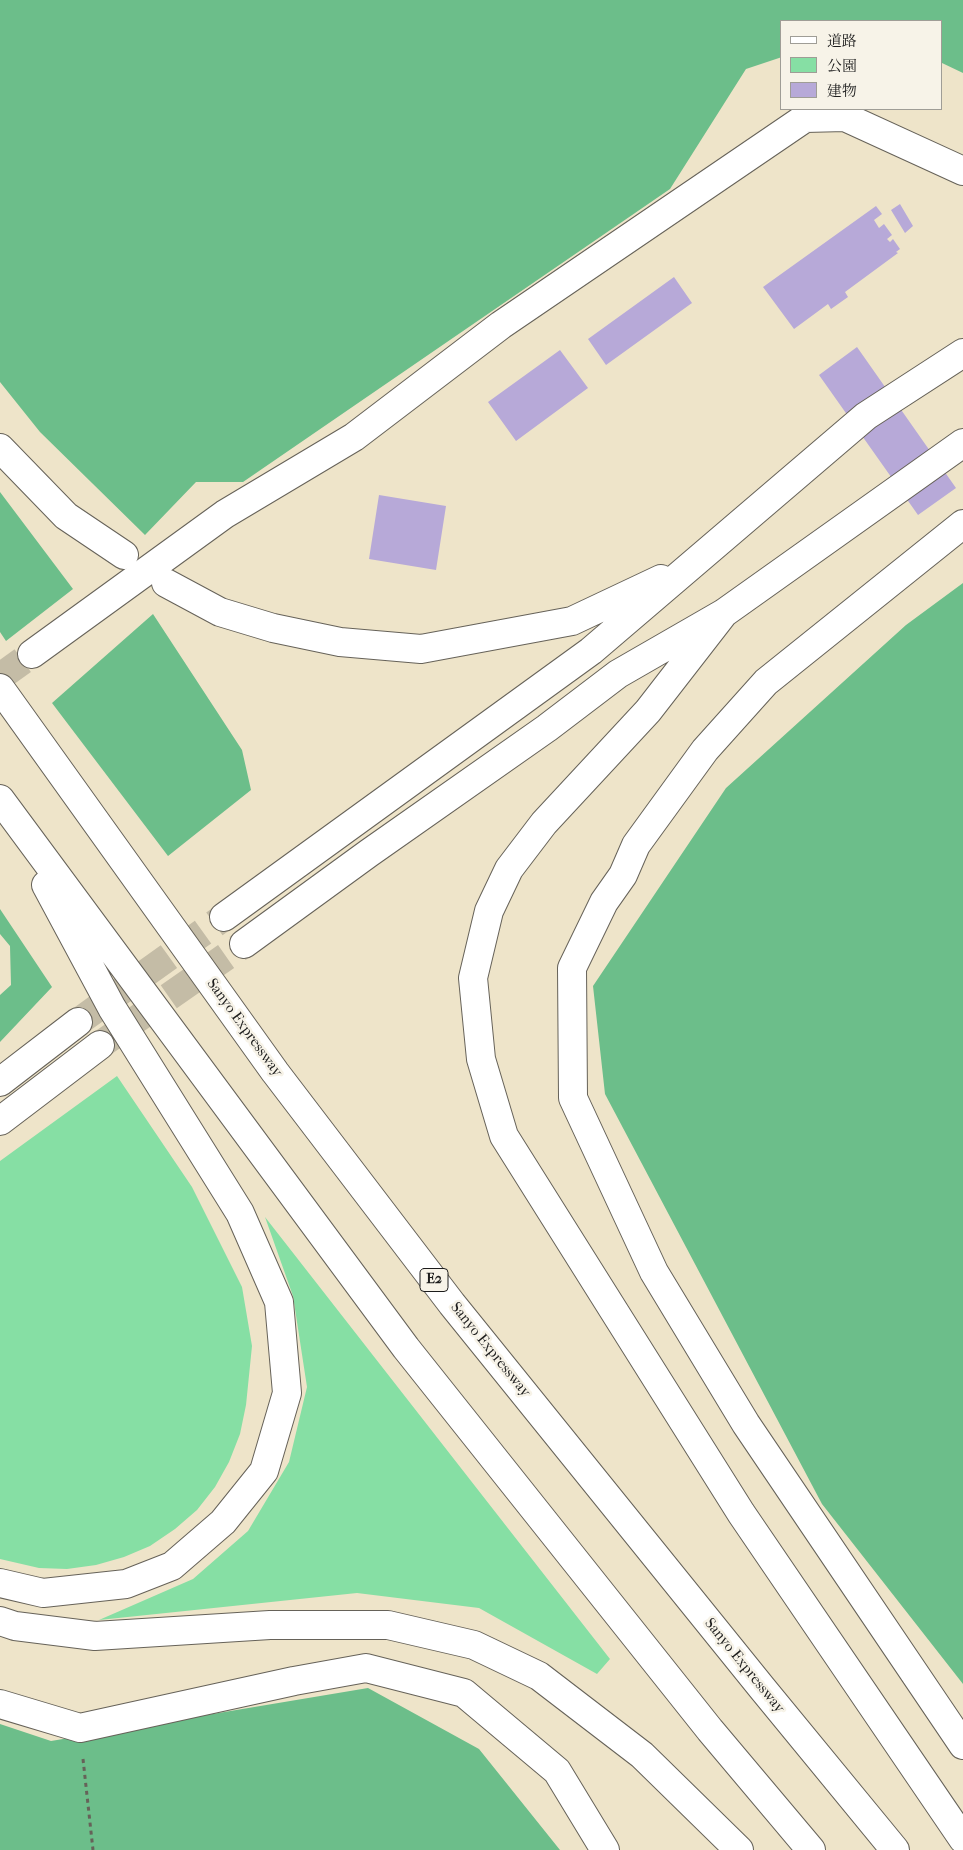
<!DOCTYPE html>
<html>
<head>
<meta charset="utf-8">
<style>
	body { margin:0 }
	#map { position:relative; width:963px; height:1850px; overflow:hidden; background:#eee4c9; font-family:"IM FELL French Canon","Noto Serif JP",serif }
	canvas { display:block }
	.legend { position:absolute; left:780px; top:20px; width:162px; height:90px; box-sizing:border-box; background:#f7f3e8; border:1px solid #9f9d96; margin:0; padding:6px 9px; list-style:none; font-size:15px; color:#1c1c1c }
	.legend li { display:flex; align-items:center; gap:10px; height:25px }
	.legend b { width:25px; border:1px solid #9f9d96 }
</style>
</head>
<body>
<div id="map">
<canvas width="963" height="1850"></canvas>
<ul class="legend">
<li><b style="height:6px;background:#fff"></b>道路</li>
<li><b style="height:14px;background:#86dfa4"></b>公園</li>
<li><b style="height:14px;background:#b7a9d8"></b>建物</li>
</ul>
</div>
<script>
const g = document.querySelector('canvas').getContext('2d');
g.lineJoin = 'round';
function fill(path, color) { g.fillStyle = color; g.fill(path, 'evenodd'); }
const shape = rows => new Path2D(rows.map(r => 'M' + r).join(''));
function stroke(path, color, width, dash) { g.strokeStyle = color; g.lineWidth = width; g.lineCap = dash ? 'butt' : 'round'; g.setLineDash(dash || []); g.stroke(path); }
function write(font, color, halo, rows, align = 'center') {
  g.font = font + ' "IM FELL French Canon",serif'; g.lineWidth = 5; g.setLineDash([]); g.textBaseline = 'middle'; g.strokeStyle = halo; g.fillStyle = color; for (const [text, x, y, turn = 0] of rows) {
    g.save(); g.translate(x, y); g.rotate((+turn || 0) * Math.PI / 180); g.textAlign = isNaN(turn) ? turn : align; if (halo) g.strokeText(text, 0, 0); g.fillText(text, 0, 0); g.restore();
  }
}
const green = shape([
	[117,1076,192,1187,242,1287,252,1346,246,1405,240,1434,229,1462,215,1487,197,1510,175,1529,150,1546,124,1557,96,1565,67,1569,39,1568,0,1559,0,1161],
	[265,1217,610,1659,597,1674,479,1608,357,1593,99,1620,193,1579,248,1531,289,1462,307,1387,293,1296]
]);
const forest = shape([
	[0,0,963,0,963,73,942,63,942,21,782,21,782,57,746,69,670,189,243,482,196,482,145,535,40,432,0,382],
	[0,492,73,589,6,641,0,632],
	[963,583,963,1684,822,1504,605,1094,593,986,726,788,906,625],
	[153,614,242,750,251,790,168,856,52,703],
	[0,909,52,987,0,1042,0,995,11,985,10,946,0,934],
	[368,1688,479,1749,560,1850,0,1850,0,1724,51,1741]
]);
const building = shape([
	[900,204,913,226,905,233,891,210],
	[876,206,882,214,874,220,879,228,884,224,892,235,887,239,890,242,893,239,900,249,896,252,898,253,845,292,848,297,831,309,828,304,794,329,763,287],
	[674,277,692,303,606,365,588,339],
	[857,347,956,488,918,515,819,375],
	[560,350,588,388,516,441,488,402],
	[379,495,446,506,436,570,369,559]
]);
const minorTunnel = shape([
	[0,677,32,654]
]);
const highwayTunnel = shape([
	[78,1022,224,917],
	[100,1045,244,944]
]);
const path = shape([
	[83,1759,93,1850]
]);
const minor = shape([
	[963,524,766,682,705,750,636,845,623,875,604,902,572,968,573,1098,654,1272,746,1424,963,1745],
	[32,654,225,514,354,437,501,325,805,118,845,117,963,171],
	[0,1704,80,1728,294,1681,366,1668,464,1693,557,1771,605,1850]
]);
const highway = shape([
	[0,448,66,516,124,555],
	[166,583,220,612,273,628,340,642,421,649,572,621,661,579],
	[724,613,648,711,544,823,509,869,489,911,473,978,481,1059,504,1136,741,1513,963,1839],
	[0,688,275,1072,452,1304,762,1688,895,1850],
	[0,799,406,1348,710,1730,811,1850],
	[224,917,591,651,866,416,963,353],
	[244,944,369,853,547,728,618,674,724,613,963,443],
	[0,1082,78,1022],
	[0,1121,100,1045],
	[0,1583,43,1593,126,1584,172,1566,223,1522,264,1471,287,1393,279,1302,240,1213,112,1008,46,885],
	[0,1621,15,1626,95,1636,270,1625,388,1625,474,1645,539,1676,642,1755,739,1850]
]);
const shields = [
	[434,1280,28]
];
const shieldNames = [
	["E2",434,1280]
];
const streetNames = [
	["Sanyo Expressway",244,1028,54],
	["Sanyo Expressway",490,1350,51],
	["Sanyo Expressway",744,1666,51]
];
fill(green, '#86dfa4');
fill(forest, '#6cbe8a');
fill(building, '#b7a9d8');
stroke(minorTunnel, '#c4bca6', 28, [28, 14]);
stroke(highwayTunnel, '#c4bca6', 28, [28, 14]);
stroke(minor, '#666259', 30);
stroke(highway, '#666259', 30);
stroke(path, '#666259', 3, [4, 4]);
stroke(minor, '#fff', 28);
stroke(highway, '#fff', 28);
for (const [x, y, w] of shields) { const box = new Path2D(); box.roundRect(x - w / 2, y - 11.5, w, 23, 4); g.fillStyle = '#f7f3e8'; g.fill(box); stroke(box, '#1c1c1c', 1); }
write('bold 14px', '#1c1c1c', null, shieldNames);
write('15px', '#1c1c1c', '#f7f3e8', streetNames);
</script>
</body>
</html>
